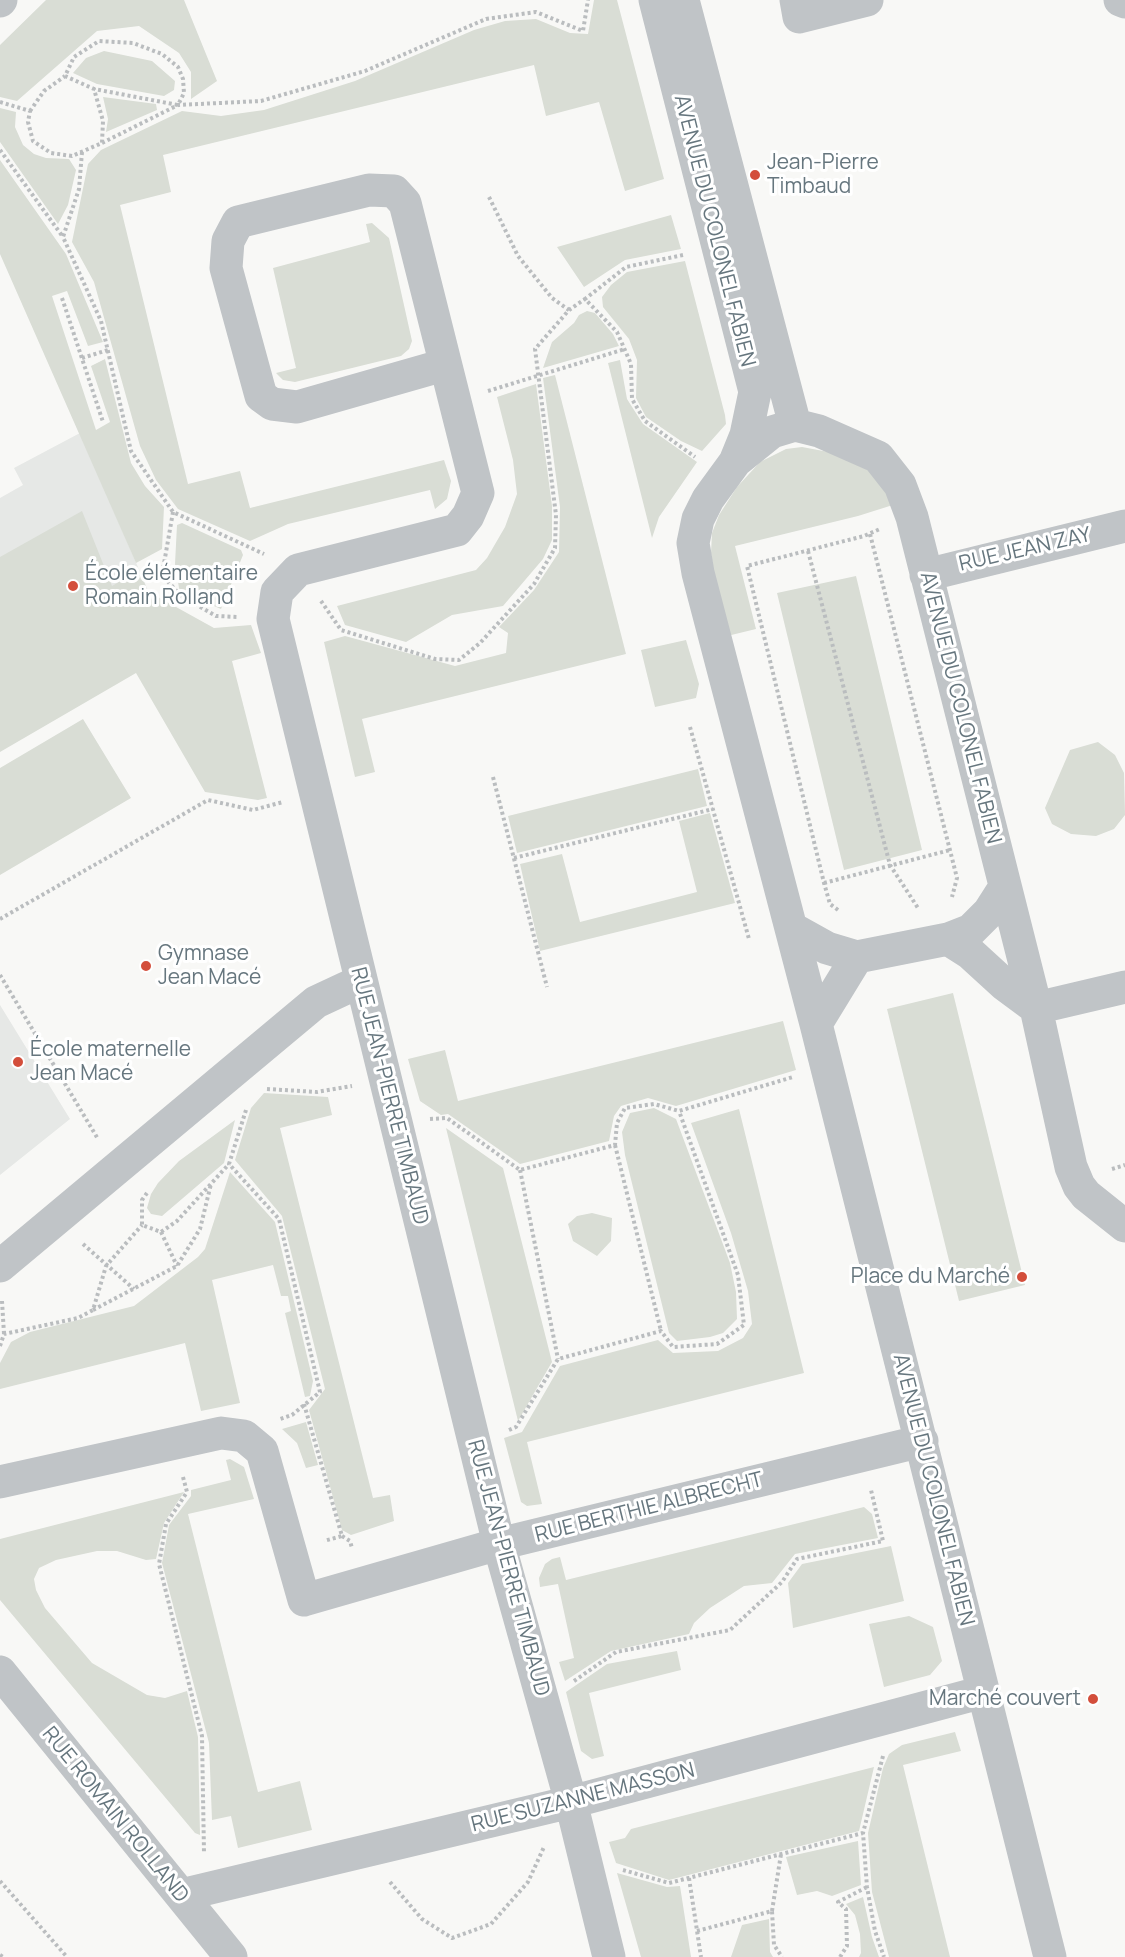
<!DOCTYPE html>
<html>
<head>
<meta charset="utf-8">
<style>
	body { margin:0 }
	canvas { display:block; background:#f8f8f6 }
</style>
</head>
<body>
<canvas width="1125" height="1957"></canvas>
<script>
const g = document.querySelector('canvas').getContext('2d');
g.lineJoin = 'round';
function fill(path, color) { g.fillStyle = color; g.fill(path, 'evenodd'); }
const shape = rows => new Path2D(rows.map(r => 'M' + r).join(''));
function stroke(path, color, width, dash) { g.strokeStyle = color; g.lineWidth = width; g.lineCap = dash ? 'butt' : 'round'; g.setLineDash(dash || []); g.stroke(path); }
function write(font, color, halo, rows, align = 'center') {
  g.font = font + ' Manrope,sans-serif'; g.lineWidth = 6; g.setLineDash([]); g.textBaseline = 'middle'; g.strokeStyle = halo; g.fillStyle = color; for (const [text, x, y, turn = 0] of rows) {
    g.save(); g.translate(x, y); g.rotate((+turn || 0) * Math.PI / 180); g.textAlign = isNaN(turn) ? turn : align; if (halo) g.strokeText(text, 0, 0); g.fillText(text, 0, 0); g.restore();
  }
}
const built = shape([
	[80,433,166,632,0,731,0,498,23,485,14,468],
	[0,1005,70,1119,0,1175]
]);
const green = shape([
	[46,0,184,0,217,81,191,99,191,72,179,53,139,26,97,31,17,101,0,97,0,45],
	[594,0,617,0,664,179,625,191,599,102,546,116,534,65,163,155,171,192,120,205,188,484,240,471,250,508,444,460,451,481,447,499,435,509,430,490,288,524,250,541,178,509,156,480,140,446,94,282,72,242,88,164,101,150,182,111,221,116,264,110,355,81,474,30,505,21,536,19,570,33,588,34],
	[104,51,152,61,175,81,174,90,164,96,97,84,73,73,86,58],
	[103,97,156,104,157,110,106,132,108,119],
	[0,108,16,112,15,127,23,145,34,154,46,158,69,159,76,170,68,205,58,224,0,142],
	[0,160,66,254,103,342,88,346,67,291,52,296,96,430,110,422,91,366,105,359,131,463,145,486,164,507,162,549,136,563,0,254],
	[671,215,681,249,625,260,584,287,557,247],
	[372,223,389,238,412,341,409,349,401,356,295,382,283,380,276,373,296,368,273,268,370,242,366,224],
	[685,261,725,415,726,424,702,451,681,441,646,417,636,398,637,360,629,339,603,307,602,297,611,285,627,272],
	[587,311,595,313,613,334,619,346,543,368,552,342,574,323,579,315],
	[620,360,627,399,643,424,697,462,659,517,652,538,608,363],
	[555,375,626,654,362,719,375,772,355,777,324,642,345,636,455,666,506,653,508,633,499,627,534,590,559,552,560,507,543,378],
	[536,384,552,506,552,540,543,559,503,606,452,615,406,642,345,625,337,606,476,570,487,558,505,527,517,494,513,460,497,397],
	[802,447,834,453,855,462,876,475,896,504,858,516,735,546,756,629,723,637,711,553,712,533,719,515,737,487,760,462,786,449],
	[82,511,112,586,139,570,152,601,158,597,214,628,251,625,261,653,232,661,267,798,258,800,205,792,136,673,0,752,0,557],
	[182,523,241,550,243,555,221,609,181,592,179,588,175,564,177,525],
	[856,576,922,850,844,870,777,593],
	[686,640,699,684,696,698,655,707,641,650],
	[83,719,131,798,0,875,0,768],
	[1098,742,1115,755,1124,773,1125,815,1114,829,1096,836,1071,834,1052,824,1045,808,1070,750],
	[698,769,707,806,517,853,508,816],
	[710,813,735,903,540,951,520,864,562,854,580,922,697,892,679,821],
	[953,993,1025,1285,959,1301,887,1009],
	[783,1021,796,1070,676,1106,648,1098,621,1106,614,1116,609,1141,520,1164,448,1114,441,1115,420,1101,408,1059,445,1050,458,1101],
	[264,1093,328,1097,332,1115,280,1128,373,1498,390,1495,394,1521,351,1535,342,1530,309,1410,325,1389,282,1216,235,1160,251,1108],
	[654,1108,676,1119,730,1263,736,1292,737,1319,723,1333,710,1337,677,1341,669,1333,625,1155,622,1132,630,1113],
	[739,1109,804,1373,527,1442,542,1504,527,1506,521,1502,504,1438,522,1432,560,1366,658,1340,673,1353,718,1351,743,1338,752,1324,748,1291,731,1233,691,1123],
	[235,1120,224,1163,162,1216,151,1214,147,1208,151,1194,158,1183,179,1161],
	[446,1128,503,1168,552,1362,518,1421],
	[230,1172,275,1222,313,1381,310,1396,305,1397,285,1313,291,1311,288,1296,281,1296,273,1265,212,1280,240,1403,201,1411,185,1343,0,1389,0,1363,11,1342,30,1332,134,1306,198,1257,205,1249],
	[592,1213,612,1218,611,1241,597,1256,573,1241,568,1224,577,1216],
	[306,1422,318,1465,306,1468,297,1443,282,1429],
	[230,1459,244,1467,254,1499,188,1514,258,1792,300,1781,312,1830,238,1848,231,1816,212,1820,209,1743,162,1563,169,1525,191,1496,191,1490,231,1480,226,1460],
	[184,1492,164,1523,156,1559,146,1560,117,1551,97,1551,56,1560,39,1568,34,1579,36,1590,45,1608,92,1663,147,1695,165,1698,187,1691,198,1737,200,1835,195,1833,0,1600,0,1539],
	[864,1507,872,1514,878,1538,795,1554,772,1583,744,1586,710,1608,694,1623,689,1634,611,1651,565,1681,559,1662,574,1658,558,1584,540,1587,539,1578,545,1564,552,1559,560,1557,566,1580],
	[891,1546,904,1601,793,1628,788,1583,802,1564],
	[909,1616,933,1627,942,1661,930,1675,884,1687,869,1624],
	[677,1651,681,1670,589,1693,604,1756,592,1759,581,1751,566,1692,607,1664],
	[955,1732,961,1751,903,1765,950,1957,889,1957,872,1892,868,1833,883,1768,889,1754,902,1745],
	[874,1767,859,1831,669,1880,616,1863,609,1842,625,1838,631,1829],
	[858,1841,861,1885,832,1896,817,1891,797,1895,786,1857],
	[617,1873,667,1887,680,1886,691,1957,641,1957],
	[863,1897,872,1937,879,1957,859,1957,861,1953,860,1934,855,1915,846,1904],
	[769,1919,770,1952,773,1957,731,1957,742,1925]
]);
const path = shape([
	[0,102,30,111,28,122,33,141,51,153,72,156,102,143,103,121,94,89,65,76,74,57,99,41,133,43,162,54,178,67,183,79,184,93,178,105,94,89],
	[30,111,44,91,65,76],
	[102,143,178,105,261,101,365,71,486,19,536,12,583,31,588,0],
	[0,150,63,237],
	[82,152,79,189,63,237,101,321,131,451,173,512,264,554],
	[489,197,518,256,552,298,569,310],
	[683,255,626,267,585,299,617,332,631,364,632,399,645,421,695,457],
	[62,298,103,422],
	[82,358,108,350],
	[488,391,625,349],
	[173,512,162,575,180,595,216,616,239,617],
	[870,534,957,878,952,897],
	[808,551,890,865,918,908],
	[321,601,341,630,435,659,459,660,480,643,534,584,555,548,556,515,535,349,569,310,585,299],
	[690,727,749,939],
	[493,777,547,987],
	[514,858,713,809],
	[824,883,950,850],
	[838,910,830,904,824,883,747,566,864,536,880,529],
	[0,919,208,800,253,810,283,802],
	[0,975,98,1139],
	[267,1089,317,1092,352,1086],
	[246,1110,229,1164,279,1219,320,1392,292,1415,280,1419],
	[430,1119,447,1118,520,1170,615,1145,617,1123,625,1108,654,1104,679,1111,793,1077],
	[615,1145,661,1331],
	[1112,1169,1125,1165],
	[520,1170,558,1359],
	[147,1193,142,1200,142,1225,161,1232,177,1221,229,1164],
	[161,1232,177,1266],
	[83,1244,134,1289],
	[2,1301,4,1334],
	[93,1310,177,1266,200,1229,211,1184],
	[0,1346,4,1334,78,1318,93,1310,106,1266,142,1225],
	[304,1404,342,1536,324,1541],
	[509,1430,516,1427,558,1359,661,1331,673,1347,717,1344,744,1325,738,1275,679,1111],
	[183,1477,187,1492,166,1524,159,1564,202,1736,204,1853],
	[342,1536,350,1541,352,1548],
	[574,1681,616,1652,730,1630,782,1582,797,1559,883,1541,871,1490],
	[883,1756,863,1833,867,1887,875,1931,884,1957],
	[623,1870,669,1883,863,1833],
	[689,1878,701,1957],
	[0,1881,67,1957],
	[390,1882,422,1919,452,1938,491,1924,528,1882,544,1847],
	[772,1911,781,1854],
	[697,1931,772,1911,774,1945,782,1957],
	[0,1955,3,1957],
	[840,1957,847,1946,846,1909,838,1902,867,1887]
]);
const minor = shape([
	[655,0,755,392,746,435,735,462,708,499,698,519,693,543,698,573,816,1024,1050,1957],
	[683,0,795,425],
	[796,0,799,17,867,0],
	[1120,0,1125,2],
	[0,1,1,0],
	[444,365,297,407,272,404,261,396,226,268,228,241,238,222,369,190,394,191,405,203,478,493,468,516,457,530,298,570,277,592,273,619,499,1544,571,1802,609,1957],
	[736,461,772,432,795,425,819,431,878,457,900,485,912,517,1036,1008,1071,1167,1079,1186,1086,1195,1125,1226],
	[926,575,1125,526],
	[791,928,827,948,857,957],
	[948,939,970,953,1005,985,1036,1008],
	[1036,1008,1125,987],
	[816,1024,857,957,948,939,971,930,989,912,1005,887],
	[0,1266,316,1002,361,981],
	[0,1482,221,1433,244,1436,262,1451,304,1600,499,1544,922,1441],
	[0,1672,231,1957],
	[181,1895,571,1802,983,1692]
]);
const markers = [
	[755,175,6,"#d34e3b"],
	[73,586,6,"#d34e3b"],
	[146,966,6,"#d34e3b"],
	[18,1062,6,"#d34e3b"],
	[1022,1277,6,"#d34e3b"],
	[1093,1699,6,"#d34e3b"]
];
const poiNames = [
	["Jean-Pierre",767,163],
	["Timbaud",767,187],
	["École élémentaire",85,574],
	["Romain Rolland",85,598],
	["Gymnase",158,954],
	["Jean Macé",158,978],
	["École maternelle",30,1050],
	["Jean Macé",30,1074],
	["Place du Marché",1010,1277,"right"],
	["Marché couvert",1081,1699,"right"]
];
const streetNames = [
	["AVENUE DU COLONEL FABIEN",714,231,76],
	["RUE JEAN ZAY",1025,550,-13],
	["AVENUE DU COLONEL FABIEN",960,708,76],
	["RUE JEAN-PIERRE TIMBAUD",389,1096,76],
	["AVENUE DU COLONEL FABIEN",933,1490,76],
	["RUE BERTHIE ALBRECHT",649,1508,-14],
	["RUE JEAN-PIERRE TIMBAUD",508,1568,75],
	["RUE SUZANNE MASSON",583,1798,-14],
	["RUE ROMAIN ROLLAND",115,1815,51]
];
fill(built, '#e6e8e6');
fill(green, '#d9ddd5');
stroke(path, '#babdbf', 4, [3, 3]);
stroke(minor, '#c0c4c7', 33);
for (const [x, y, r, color] of markers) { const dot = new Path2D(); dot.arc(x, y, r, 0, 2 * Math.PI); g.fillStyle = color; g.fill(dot); stroke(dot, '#fff', 2); }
write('21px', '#66767e', '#fff', poiNames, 'left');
write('21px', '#66767e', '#fff', streetNames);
</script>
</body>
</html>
